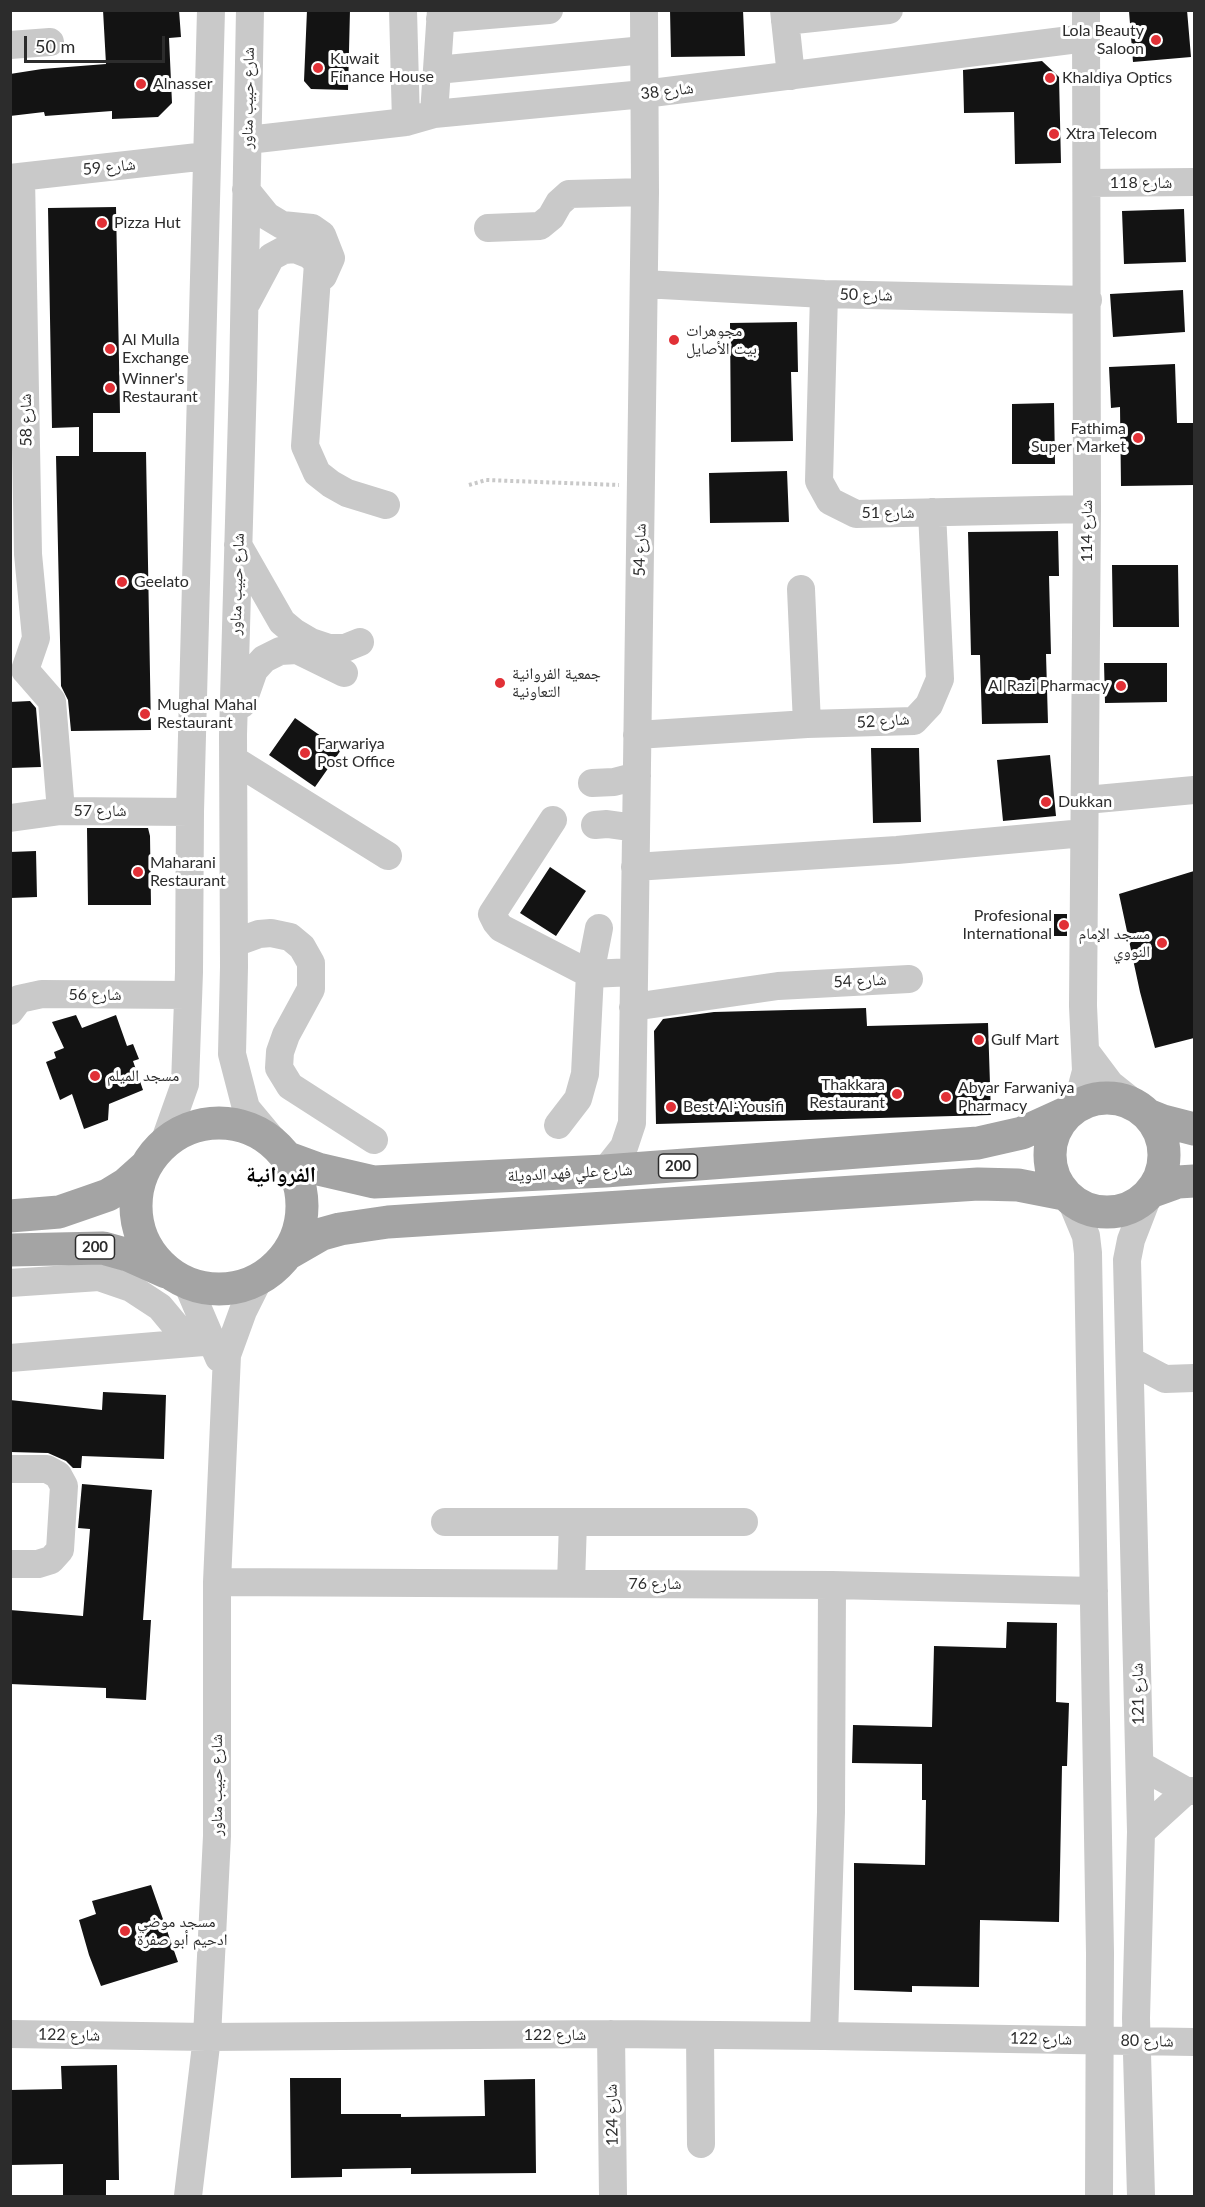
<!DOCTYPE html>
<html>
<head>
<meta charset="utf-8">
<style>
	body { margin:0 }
	#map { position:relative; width:1205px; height:2207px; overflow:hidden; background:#fff; font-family:Lato,sans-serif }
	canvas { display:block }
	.frame { position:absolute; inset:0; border:12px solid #2c2c2c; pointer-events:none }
	.scale { position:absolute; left:24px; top:36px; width:141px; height:27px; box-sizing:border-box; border:3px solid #2c2c2c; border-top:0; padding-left:8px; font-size:18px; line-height:21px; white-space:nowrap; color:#2c2c2c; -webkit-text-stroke:4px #fff; paint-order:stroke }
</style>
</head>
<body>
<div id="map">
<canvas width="1205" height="2207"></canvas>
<div class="frame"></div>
<div class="scale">50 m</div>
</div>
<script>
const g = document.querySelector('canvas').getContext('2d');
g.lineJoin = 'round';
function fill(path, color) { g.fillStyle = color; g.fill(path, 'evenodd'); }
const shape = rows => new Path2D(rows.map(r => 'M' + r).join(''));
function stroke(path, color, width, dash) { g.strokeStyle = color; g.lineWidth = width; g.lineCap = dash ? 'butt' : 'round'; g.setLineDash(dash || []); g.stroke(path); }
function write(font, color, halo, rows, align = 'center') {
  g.font = font + ' Lato,"Noto Naskh Arabic",sans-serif'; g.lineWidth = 6; g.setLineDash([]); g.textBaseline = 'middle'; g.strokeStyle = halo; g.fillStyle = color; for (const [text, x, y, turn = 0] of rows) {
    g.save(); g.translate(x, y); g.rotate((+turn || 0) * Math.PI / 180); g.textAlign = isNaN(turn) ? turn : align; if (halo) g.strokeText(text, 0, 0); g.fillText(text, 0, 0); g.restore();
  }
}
const building = shape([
	[103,10,179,10,181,37,169,38,172,103,158,117,112,119,112,111,45,116,44,112,10,116,10,74,42,69,106,64],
	[307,10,350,10,348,90,311,89,304,81],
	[670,10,743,10,745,56,671,57],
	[1187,10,1191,57,1133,62,1129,11],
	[1042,61,1059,77,1061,163,1015,164,1014,112,964,113,963,70],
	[116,207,120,413,93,413,93,452,146,452,151,730,71,731,68,700,61,686,56,456,79,456,79,427,52,428,48,208],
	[1184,209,1186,262,1124,264,1122,211],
	[1183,290,1185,332,1113,337,1110,294],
	[797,322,798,372,791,372,793,441,731,442,730,323],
	[1175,364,1177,423,1194,423,1194,485,1121,486,1120,407,1111,408,1109,367],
	[1054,403,1055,464,1012,464,1012,404],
	[787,471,789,522,710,523,709,473],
	[1058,531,1059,576,1049,576,1051,654,1046,654,1048,723,982,724,980,655,971,655,968,532],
	[1112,565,1178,565,1179,627,1113,627],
	[1104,663,1167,663,1167,702,1105,703],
	[30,701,36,708,41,767,10,768,10,702],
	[295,718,341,750,315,787,269,755],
	[871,748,919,748,921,822,873,823],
	[1050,755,1056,816,1003,821,997,760],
	[87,828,148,828,150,836,151,905,88,905],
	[36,851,37,897,10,898,10,852],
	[550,867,586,891,556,936,520,913],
	[1194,871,1194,1038,1155,1048,1140,992,1119,894],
	[1054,914,1067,914,1067,936,1054,936],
	[866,1008,867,1026,988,1023,991,1115,656,1124,654,1031,663,1019,714,1012],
	[76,1015,82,1028,116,1015,127,1046,133,1044,139,1059,133,1061,143,1090,109,1104,108,1120,84,1129,72,1094,60,1100,46,1062,56,1058,54,1052,64,1048,52,1022],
	[103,1392,166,1395,164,1459,82,1456,81,1468,73,1468,66,1461,48,1453,10,1452,10,1400,102,1410],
	[82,1484,152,1490,143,1620,151,1620,146,1700,106,1698,106,1688,10,1684,10,1610,83,1616,90,1529,78,1528],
	[1007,1622,1057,1623,1056,1702,1069,1703,1067,1766,1062,1766,1059,1922,980,1920,979,1987,912,1986,912,1992,854,1990,854,1863,925,1865,926,1800,922,1800,922,1764,852,1763,853,1725,932,1727,934,1646,1006,1648],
	[151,1885,178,1962,101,1986,89,1955,79,1920,96,1914,92,1901],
	[117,2065,119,2180,106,2180,106,2196,63,2196,63,2164,10,2165,10,2090,62,2089,61,2066],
	[290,2078,341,2078,341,2114,401,2114,401,2117,485,2116,484,2080,535,2079,536,2173,411,2174,411,2168,342,2169,342,2177,291,2178]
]);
const path = shape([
	[469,485,486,480,619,485]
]);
const minor = shape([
	[250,10,243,379,233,735,234,967,232,1054,246,1108,276,1144],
	[403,10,406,122],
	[784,10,791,76],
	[440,19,549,10],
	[785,21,889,10],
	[10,45,50,42],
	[437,70,644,50],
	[434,114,441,10],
	[248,140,406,122,434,114,644,94,1086,38],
	[21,177,28,554,36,638,25,670],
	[10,178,207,156],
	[1087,183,1194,182],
	[246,190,267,216,282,225,312,228,322,235,331,258,323,276],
	[488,228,540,226,551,217,559,203,569,194,645,192],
	[644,284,824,294,1088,300],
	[824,294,819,481,830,501,856,514,1087,509],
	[247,302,271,257,284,250,295,249,310,255,318,263,305,446,317,473,331,484,347,493,386,505],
	[238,545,282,622,294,632,311,642,329,648,345,648,360,642],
	[801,589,807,724],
	[25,670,52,701,61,811],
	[242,704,254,670,264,659,280,651,297,650,344,673],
	[637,735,807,724,914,721,929,705,940,679,932,512],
	[234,760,388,856],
	[592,783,614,782,637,776],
	[1086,800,1194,790],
	[10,818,61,811,190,812],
	[553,820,492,914,496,922,501,928,590,974,634,972],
	[595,825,607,824,636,828],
	[635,867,897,850,1084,833],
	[234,943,259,934,271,933,290,937,302,947,311,963,311,989,286,1035,280,1052,279,1068,290,1086,374,1140],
	[633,1007,778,986,909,979],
	[10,1011,19,999,42,994,187,995],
	[1086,1052,1110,1084,1140,1108],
	[1072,1109,1078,1101,1086,1071,1083,1006,1087,509,1086,10],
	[558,1125,578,1099,585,1074,590,974,599,928],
	[164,1143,185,1084,189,972,190,812,211,10],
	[605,1171,624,1147,632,1123,645,192,644,10],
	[1071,1200,1086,1236,1088,1253,1100,1953,1099,2196],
	[10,1283,99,1277,131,1288,160,1307,190,1343],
	[187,1283,219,1358],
	[10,1358,203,1342],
	[1131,1361,1165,1379,1194,1378],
	[10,1469,47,1469,58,1475,64,1486,60,1550,51,1560,38,1564,10,1564],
	[445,1522,744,1522],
	[217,1582,832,1585,1094,1591],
	[571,1583,573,1522],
	[1140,1765,1186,1791,1194,1791],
	[1141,1832,1186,1791],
	[10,2034,207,2037,611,2034,824,2036,1194,2042],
	[611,2034,613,2196],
	[700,2035,701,2144],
	[824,2036,831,1812,832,1585],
	[188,2196,207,2037,217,1836,217,1582,227,1355,243,1311,259,1279],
	[1141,2196,1136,2018,1141,1832,1127,1260,1131,1240,1148,1196]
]);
const major = shape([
	'1050 1155a57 57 0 1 1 114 0a57 57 0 1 1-114 0Z',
	[1148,1115,1163,1121,1194,1129],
	'136 1206a83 83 0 1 1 166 0a83 83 0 1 1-166 0Z',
	[288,1158,318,1169,374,1182,605,1171,978,1143,1022,1133,1066,1113],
	[1153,1191,1178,1182,1194,1181],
	[10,1216,59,1212,88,1202,108,1195,126,1184,145,1167],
	[10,1250,103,1248,128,1255,166,1272],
	[289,1253,322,1234,340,1229,388,1222,978,1184,1018,1185,1064,1194]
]);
const markers = [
	[1156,40,6,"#e13036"],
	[318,68,6,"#e13036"],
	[1050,78,6,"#e13036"],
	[141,84,6,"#e13036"],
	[1054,134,6,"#e13036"],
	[102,223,6,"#e13036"],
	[674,340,6,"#e13036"],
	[110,349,6,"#e13036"],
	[110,388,6,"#e13036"],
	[1138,438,6,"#e13036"],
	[122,582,6,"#e13036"],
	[500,683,6,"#e13036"],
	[1121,686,6,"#e13036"],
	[145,714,6,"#e13036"],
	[305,753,6,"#e13036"],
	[1046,802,6,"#e13036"],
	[138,872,6,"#e13036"],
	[1064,925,6,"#e13036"],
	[1162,943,6,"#e13036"],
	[979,1040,6,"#e13036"],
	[95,1076,6,"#e13036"],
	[897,1094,6,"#e13036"],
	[946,1097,6,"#e13036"],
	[671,1107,6,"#e13036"],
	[125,1931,6,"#e13036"]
];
const shields = [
	[678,1166,39],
	[95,1247,39]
];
const shieldNames = [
	["200",678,1166],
	["200",95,1247]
];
const poiNames = [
	["Lola Beauty",1144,31,"right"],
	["Saloon",1144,49,"right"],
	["Kuwait",330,59],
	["Finance House",330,77],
	["Khaldiya Optics",1062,78],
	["Alnasser",153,84],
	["Xtra Telecom",1066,134],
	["Pizza Hut",114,223],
	["مجوهرات",686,331],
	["بيت الأصايل",686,349],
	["Al Mulla",122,340],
	["Exchange",122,358],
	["Winner's",122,379],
	["Restaurant",122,397],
	["Fathima",1126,429,"right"],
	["Super Market",1126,447,"right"],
	["Geelato",134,582],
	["جمعية الفروانية",512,674],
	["التعاونية",512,692],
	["Al Razi Pharmacy",1109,686,"right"],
	["Mughal Mahal",157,705],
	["Restaurant",157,723],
	["Farwariya",317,744],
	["Post Office",317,762],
	["Dukkan",1058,802],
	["Maharani",150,863],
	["Restaurant",150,881],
	["Profesional",1052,916,"right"],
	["International",1052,934,"right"],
	["مسجد الإمام",1150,934,"right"],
	["النووي",1150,952,"right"],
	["Gulf Mart",991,1040],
	["مسجد الميلم",107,1076],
	["Thakkara",885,1085,"right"],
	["Restaurant",885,1103,"right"],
	["Abyar Farwaniya",958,1088],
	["Pharmacy",958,1106],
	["Best Al-Yousifi",683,1107],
	["مسجد موضي",137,1922],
	["ادحيم أبو صفرة",137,1940]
];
const streetNames = [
	["شارع 38",667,91,-7],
	["شارع حبيب مناور",248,98,-89],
	["شارع 59",109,167,-6],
	["شارع 118",1141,183],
	["شارع 50",866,295,1],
	["شارع 58",26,420,-91],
	["شارع 51",888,513],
	["شارع 114",1087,531,-90],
	["شارع 54",640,550,-89],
	["شارع حبيب مناور",237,584,-88],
	["شارع 52",883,721,-4],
	["شارع 57",100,811],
	["شارع 54",860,981,-3],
	["شارع 56",95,995],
	["شارع علي فهد الدويلة",570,1173,-3],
	["شارع 76",655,1584],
	["شارع 121",1138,1694,-91],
	["شارع حبيب مناور",217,1785,-90],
	["شارع 122",69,2035,1],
	["شارع 122",555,2035],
	["شارع 122",1041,2039,1],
	["شارع 80",1147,2041,1],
	["شارع 124",612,2115,-91]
];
const districtNames = [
	["الفروانية",281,1175]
];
fill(building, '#131313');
stroke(path, '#c9c9c9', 4, [3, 3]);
stroke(minor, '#c9c9c9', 28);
stroke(major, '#a4a4a4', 33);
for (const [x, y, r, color] of markers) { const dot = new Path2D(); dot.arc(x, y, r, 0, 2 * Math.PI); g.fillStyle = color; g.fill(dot); stroke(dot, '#fff', 2); }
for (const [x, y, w] of shields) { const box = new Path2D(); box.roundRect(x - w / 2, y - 12, w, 24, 4.5); g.fillStyle = '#fff'; g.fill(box); stroke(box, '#2c2c2c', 1.5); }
write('bold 15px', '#2c2c2c', null, shieldNames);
write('16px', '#2c2c2c', '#fff', poiNames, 'left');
write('16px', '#2c2c2c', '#fff', streetNames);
write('bold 22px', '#000', '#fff', districtNames);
</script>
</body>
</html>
